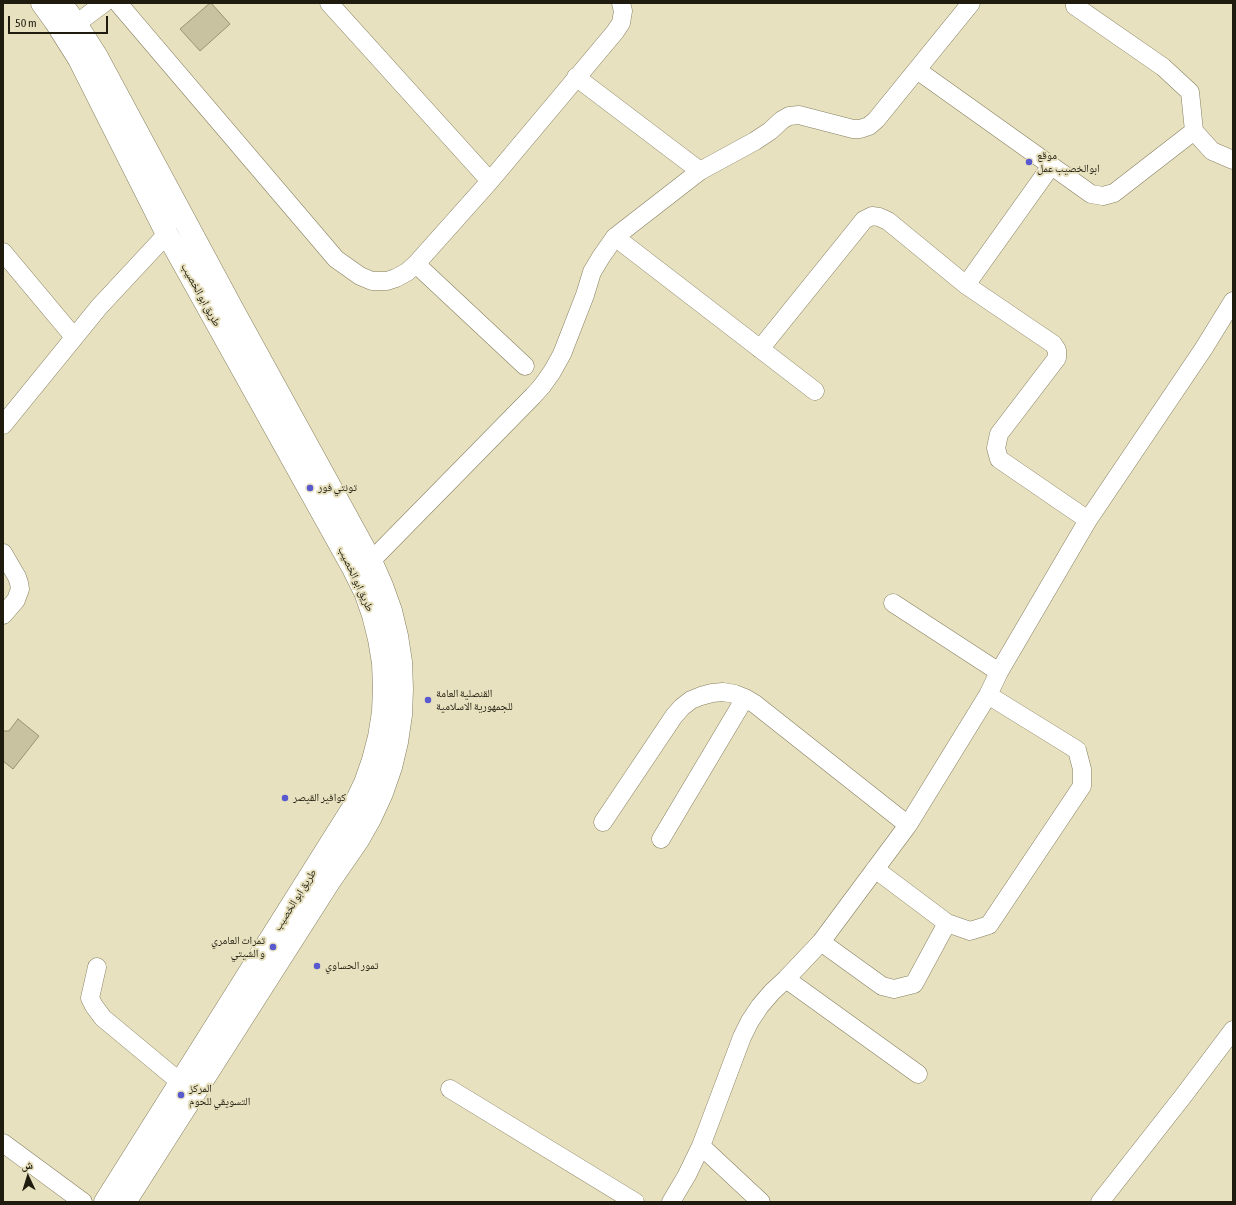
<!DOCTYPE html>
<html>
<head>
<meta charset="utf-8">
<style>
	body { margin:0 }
	#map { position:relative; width:1236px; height:1205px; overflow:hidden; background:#e8e1bf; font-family:"Asap Condensed","Noto Naskh Arabic",sans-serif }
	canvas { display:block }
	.frame { position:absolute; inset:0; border:4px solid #1f1c0f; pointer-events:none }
	.north { position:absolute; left:8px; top:1157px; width:40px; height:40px; -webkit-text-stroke:3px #e8e1bf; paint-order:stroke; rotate:356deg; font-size:11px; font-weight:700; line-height:16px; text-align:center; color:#1f1c0f }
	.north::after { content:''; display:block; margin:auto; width:14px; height:18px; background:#1f1c0f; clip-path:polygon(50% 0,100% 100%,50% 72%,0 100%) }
	.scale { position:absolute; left:8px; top:16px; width:100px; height:18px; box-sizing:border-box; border:2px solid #1f1c0f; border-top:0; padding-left:5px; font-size:12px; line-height:14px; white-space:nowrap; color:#1f1c0f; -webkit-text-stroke:3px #e8e1bf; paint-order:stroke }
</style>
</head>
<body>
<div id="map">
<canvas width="1236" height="1205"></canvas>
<div class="frame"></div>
<div class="north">ش</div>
<div class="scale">50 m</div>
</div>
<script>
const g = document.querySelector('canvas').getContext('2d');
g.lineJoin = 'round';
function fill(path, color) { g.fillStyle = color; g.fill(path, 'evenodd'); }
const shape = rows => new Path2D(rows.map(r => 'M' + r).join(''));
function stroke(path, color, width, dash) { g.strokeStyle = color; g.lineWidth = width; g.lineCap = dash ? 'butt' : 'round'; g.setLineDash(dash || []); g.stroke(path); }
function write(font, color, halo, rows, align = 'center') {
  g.font = font + ' "Asap Condensed","Noto Naskh Arabic",sans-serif'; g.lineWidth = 4; g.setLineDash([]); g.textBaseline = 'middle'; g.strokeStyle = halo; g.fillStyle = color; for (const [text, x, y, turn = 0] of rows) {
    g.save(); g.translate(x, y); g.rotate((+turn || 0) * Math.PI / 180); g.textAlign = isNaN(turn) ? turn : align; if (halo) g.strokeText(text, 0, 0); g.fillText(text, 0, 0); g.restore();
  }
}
const building = shape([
	[210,3,211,3,230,24,200,51,180,29,210,3],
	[18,719,39,736,13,769,3,761,3,731,9,731,18,719]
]);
const minor = shape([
	[118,3,336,259,360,276,372,281,387,281,396,278,407,272,416,264,490,181,615,32,621,23,623,11,621,3],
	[329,3,490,181],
	[1075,3,1075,6,1163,67,1190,92,1194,131,1212,151,1233,160],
	[76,24,104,3],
	[917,70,1091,194,1103,196,1114,193,1194,131],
	[576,77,700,171],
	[615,237,815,391],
	[3,252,74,337],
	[416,264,525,366],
	[966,285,1051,166],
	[760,349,864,220,872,216,879,217,888,221,966,285,1053,344,1057,350,1057,358,999,434,996,448,999,459,1088,520],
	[3,425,99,307,167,234],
	[3,553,17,577,19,583,20,589,16,600,3,615],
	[371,561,533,396,542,386,552,372,562,354,585,295,592,272,601,257,615,237,700,171,755,141,770,131,782,120,789,116,799,115,853,129,860,129,869,126,876,120,971,3],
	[893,603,999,672],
	[603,822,674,716,682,707,691,700,701,696,712,693,723,692,735,694,745,698,755,704,908,825],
	[661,839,745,698],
	[875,869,947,923,970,931,989,925,1082,786,1082,769,1077,750,988,695],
	[821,942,882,986,894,989,914,984,947,923],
	[97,967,90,998,94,1006,103,1018,180,1082],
	[786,979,918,1074],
	[450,1089,635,1202],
	[3,1143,83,1202],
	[701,1146,761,1202],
	[671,1202,687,1175,701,1146,742,1037,750,1021,760,1006,772,992,786,979,821,942,908,825,988,695,999,672,1088,520,1204,348,1233,301],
	[1100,1202,1184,1095,1233,1030]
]);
const major = shape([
	[42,3,55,21,79,59,167,234,354,570,365,592,373,615,379,639,383,663,384,688,383,712,379,737,373,760,365,783,354,806,105,1202],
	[61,3,76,24,97,57,233,310,371,561,382,586,391,611,397,636,401,662,402,689,401,715,397,742,391,767,382,793,371,817,358,840,329,882,125,1202]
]);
const markers = [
	[1029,162,4,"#5858cf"],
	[310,488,4,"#5858cf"],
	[428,700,4,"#5858cf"],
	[285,798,4,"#5858cf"],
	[273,947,4,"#5858cf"],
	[317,966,4,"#5858cf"],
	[181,1095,4,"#5858cf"]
];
const poiNames = [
	["موقع",1037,156],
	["ابوالخصيب عمل",1037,169],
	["تونتي فور",318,488],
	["القنصلية العامة",436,694],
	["للجمهورية الاسلامية",436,707],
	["كوافير القيصر",293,798],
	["تمرات العامري",265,941,"right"],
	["و الشيتي",265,954,"right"],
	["تمور الحساوي",325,966],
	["المركز",189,1089],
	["التسويقي للحوم",189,1102]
];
const streetNames = [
	["طريق ابو الخصيب",201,295,61],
	["طريق ابو الخصيب",356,579,65],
	["طريق ابو الخصيب",295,900,-58]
];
fill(building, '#c9c2a1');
stroke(building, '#989272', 1);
stroke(minor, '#857f60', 19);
stroke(major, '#857f60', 23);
stroke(minor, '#fff', 18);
stroke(major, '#fff', 22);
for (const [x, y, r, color] of markers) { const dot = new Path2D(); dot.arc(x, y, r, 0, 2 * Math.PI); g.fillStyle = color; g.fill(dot); stroke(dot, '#e8e1bf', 1.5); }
write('11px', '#1f1c0f', '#e8e1bf', poiNames, 'left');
write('11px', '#1f1c0f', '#e8e1bf', streetNames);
</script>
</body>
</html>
